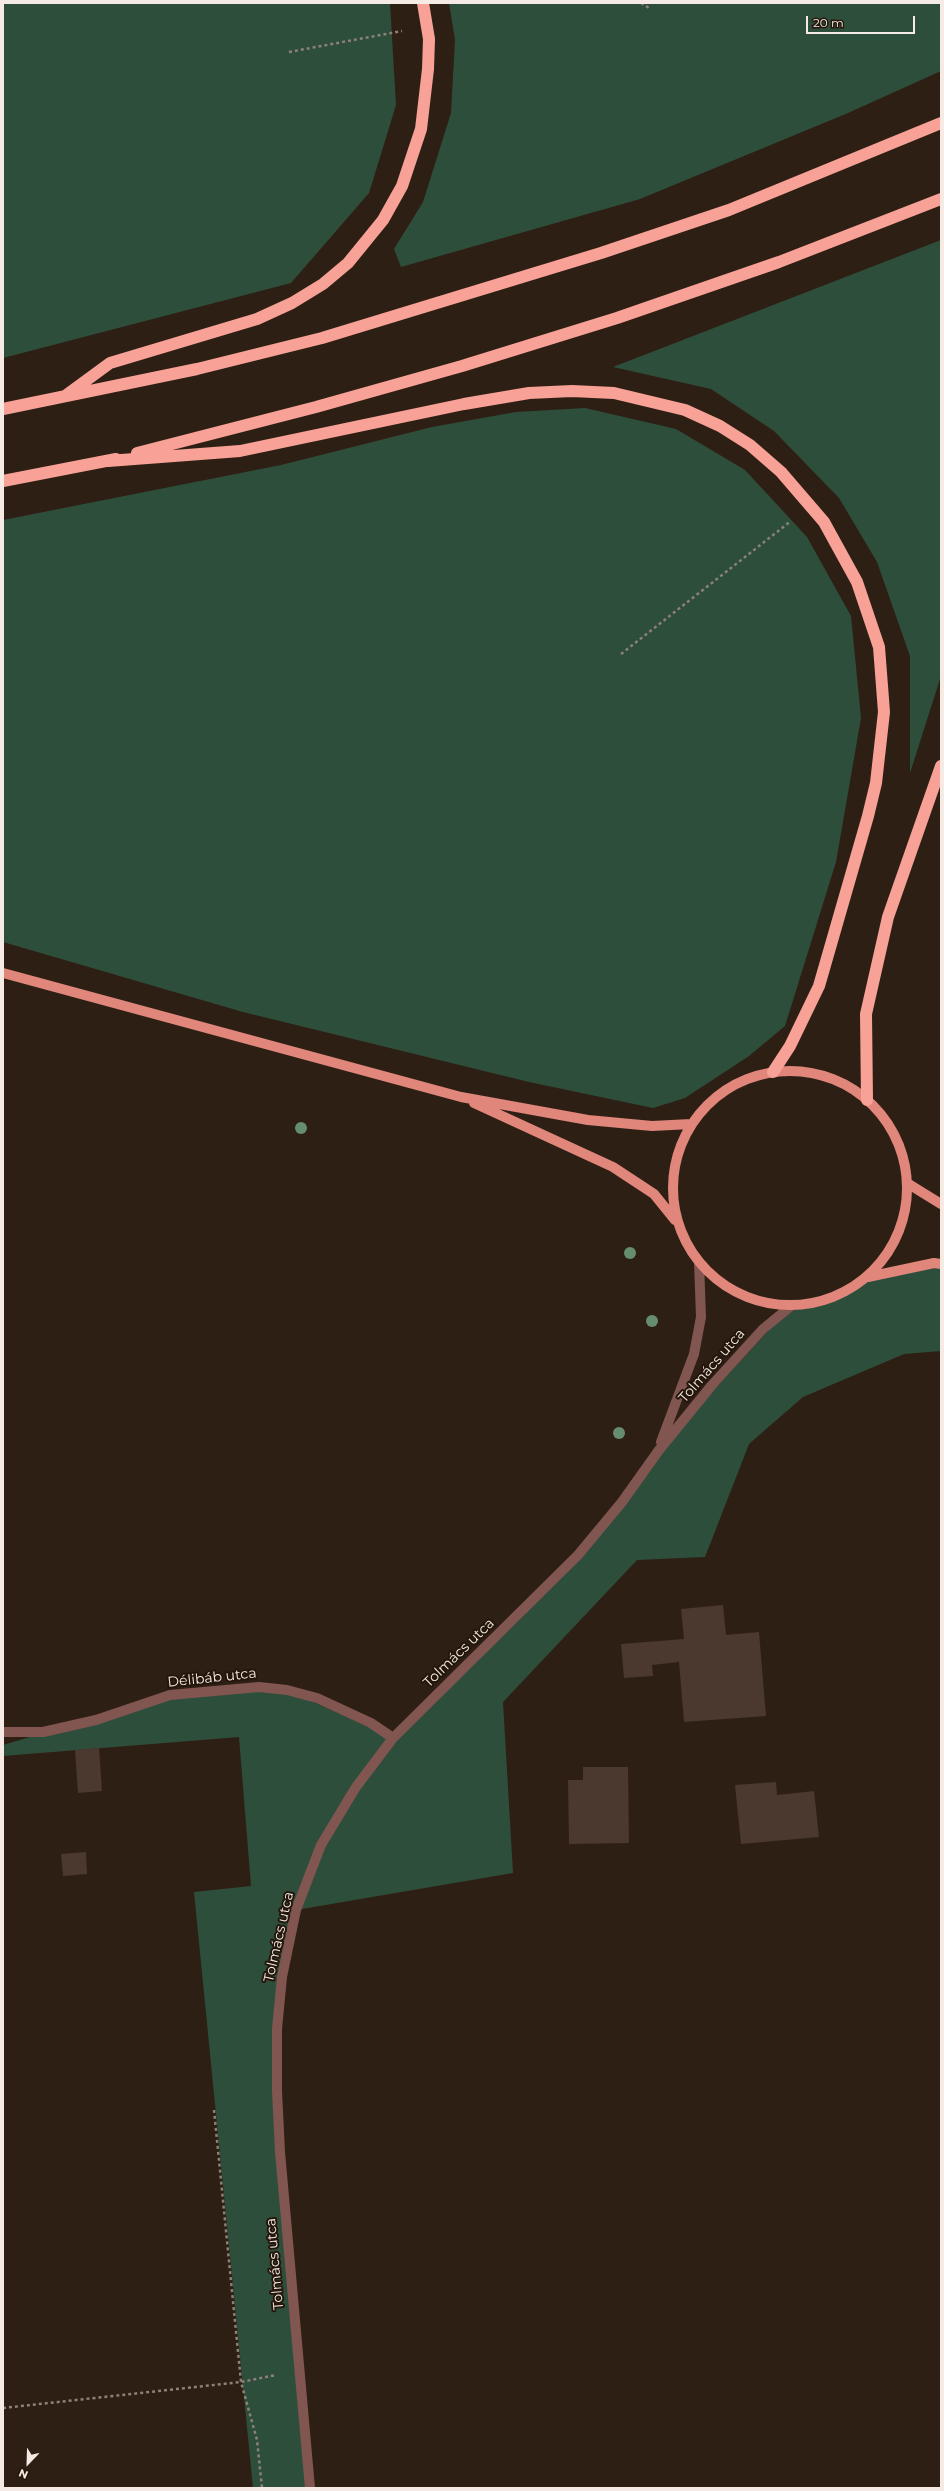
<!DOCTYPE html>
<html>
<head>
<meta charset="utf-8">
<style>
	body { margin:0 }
	#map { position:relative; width:944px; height:2491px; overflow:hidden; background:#2e1f14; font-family:Montserrat,sans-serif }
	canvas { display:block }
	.frame { position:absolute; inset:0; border:4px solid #f6ebe4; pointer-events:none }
	.north { position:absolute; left:8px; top:2443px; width:40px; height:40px; -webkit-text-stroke:3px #24160b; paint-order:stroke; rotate:203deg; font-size:11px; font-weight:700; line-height:16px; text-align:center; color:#f6ebe4 }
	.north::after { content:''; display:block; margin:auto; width:14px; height:18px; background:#f6ebe4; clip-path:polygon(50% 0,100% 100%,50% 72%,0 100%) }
	.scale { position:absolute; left:806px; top:16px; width:109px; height:18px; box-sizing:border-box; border:2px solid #f6ebe4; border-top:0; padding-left:5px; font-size:12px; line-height:14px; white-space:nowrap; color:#f6ebe4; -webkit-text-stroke:3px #24160b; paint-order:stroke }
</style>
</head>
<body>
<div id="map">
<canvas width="944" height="2491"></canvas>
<div class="frame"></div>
<div class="north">N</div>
<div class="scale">20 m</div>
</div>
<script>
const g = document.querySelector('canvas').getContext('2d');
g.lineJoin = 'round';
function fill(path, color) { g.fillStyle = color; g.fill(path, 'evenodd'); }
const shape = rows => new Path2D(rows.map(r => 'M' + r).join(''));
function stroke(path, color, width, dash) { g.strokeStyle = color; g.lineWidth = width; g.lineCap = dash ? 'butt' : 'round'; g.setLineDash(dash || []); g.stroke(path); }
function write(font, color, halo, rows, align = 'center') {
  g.font = font + ' Montserrat,sans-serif'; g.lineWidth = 4; g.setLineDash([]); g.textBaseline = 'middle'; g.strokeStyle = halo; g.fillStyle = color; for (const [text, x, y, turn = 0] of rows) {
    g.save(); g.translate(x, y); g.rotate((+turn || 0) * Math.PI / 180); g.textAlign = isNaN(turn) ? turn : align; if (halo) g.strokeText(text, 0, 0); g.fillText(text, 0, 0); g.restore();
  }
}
const green = shape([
	[3,3,390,3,396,105,369,193,291,283,3,358],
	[449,3,941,3,941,71,848,113,640,199,401,267,394,249,423,202,451,113,455,40],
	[941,240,941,676,910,773,910,656,877,562,839,498,774,431,711,389,613,367],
	[585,408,676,429,745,470,807,537,851,616,861,718,836,862,785,1026,749,1056,685,1098,653,1108,529,1082,243,1012,3,942,3,520,281,465,432,427,516,412],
	[941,1264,941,1351,904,1354,803,1397,749,1444,705,1557,637,1560,503,1702,513,1873,296,1910,282,1977,277,2091,310,2488,253,2488,194,1892,251,1886,239,1737,3,1756,3,1745,170,1695,287,1690,393,1738,578,1555,659,1450,791,1306,818,1303,844,1293,868,1277]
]);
const building = shape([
	[723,1605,726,1635,759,1632,766,1716,684,1722,679,1662,652,1665,653,1676,624,1678,621,1644,684,1639,681,1609],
	[99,1748,102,1791,78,1793,75,1750],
	[583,1767,628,1767,629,1843,569,1844,568,1780,583,1780],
	[776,1782,777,1795,814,1791,819,1837,741,1844,735,1785],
	[86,1852,87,1874,63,1876,61,1854]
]);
const path = shape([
	[641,3,649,8],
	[289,52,402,31],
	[621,654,791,521],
	[214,2110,241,2382,257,2440,262,2488],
	[3,2408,241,2382,276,2375]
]);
const street = shape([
	[661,1442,694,1354,701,1317,699,1262],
	[3,1732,43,1732,96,1720,170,1695,259,1687,287,1690,317,1698,371,1723,393,1738],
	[310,2488,280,2152,277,2091,277,2029,282,1977,296,1910,321,1845,356,1787,393,1738,578,1555,622,1502,659,1450,712,1385,763,1329,791,1306]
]);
const primary = shape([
	[3,973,461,1097,588,1120,652,1126,691,1124],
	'673 1188a117 117 0 1 1 234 0a117 117 0 1 1-234 0Z',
	[474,1103,613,1167,654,1194,675,1220],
	[907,1183,941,1204],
	[868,1277,934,1263,941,1264]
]);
const highway = shape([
	[65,396,110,363,257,319,292,303,323,284,348,263,383,220,402,186,421,129,428,69,429,39,423,3],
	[3,409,197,369,322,338,601,253,729,210,941,123],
	[137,453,316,407,462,366,617,318,779,262,941,199],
	[108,461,240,451,464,404,529,393,572,391,614,393,685,410,720,426,750,445,781,472,824,522,857,582,879,647,884,712,876,783,868,816,819,986,790,1046,773,1072],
	[3,481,116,459],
	[867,1100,866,1014,888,917,941,766]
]);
const trees = [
	[301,1128],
	[630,1253],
	[652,1321],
	[619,1433]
];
const streetNames = [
	["Tolmács utca",712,1366,-49],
	["Tolmács utca",459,1653,-44],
	["Délibáb utca",212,1678,-6],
	["Tolmács utca",279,1937,-77],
	["Tolmács utca",275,2264,-95]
];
fill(green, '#2e4e3c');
fill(building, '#4b382f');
stroke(path, '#8d8077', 2.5, [3, 3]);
stroke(street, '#815550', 10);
stroke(primary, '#e0867b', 10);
stroke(highway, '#f8a196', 12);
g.fillStyle = '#678d6f';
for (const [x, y] of trees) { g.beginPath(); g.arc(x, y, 6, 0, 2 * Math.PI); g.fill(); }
write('14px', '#f6ebe4', '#24160b', streetNames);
</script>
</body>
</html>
